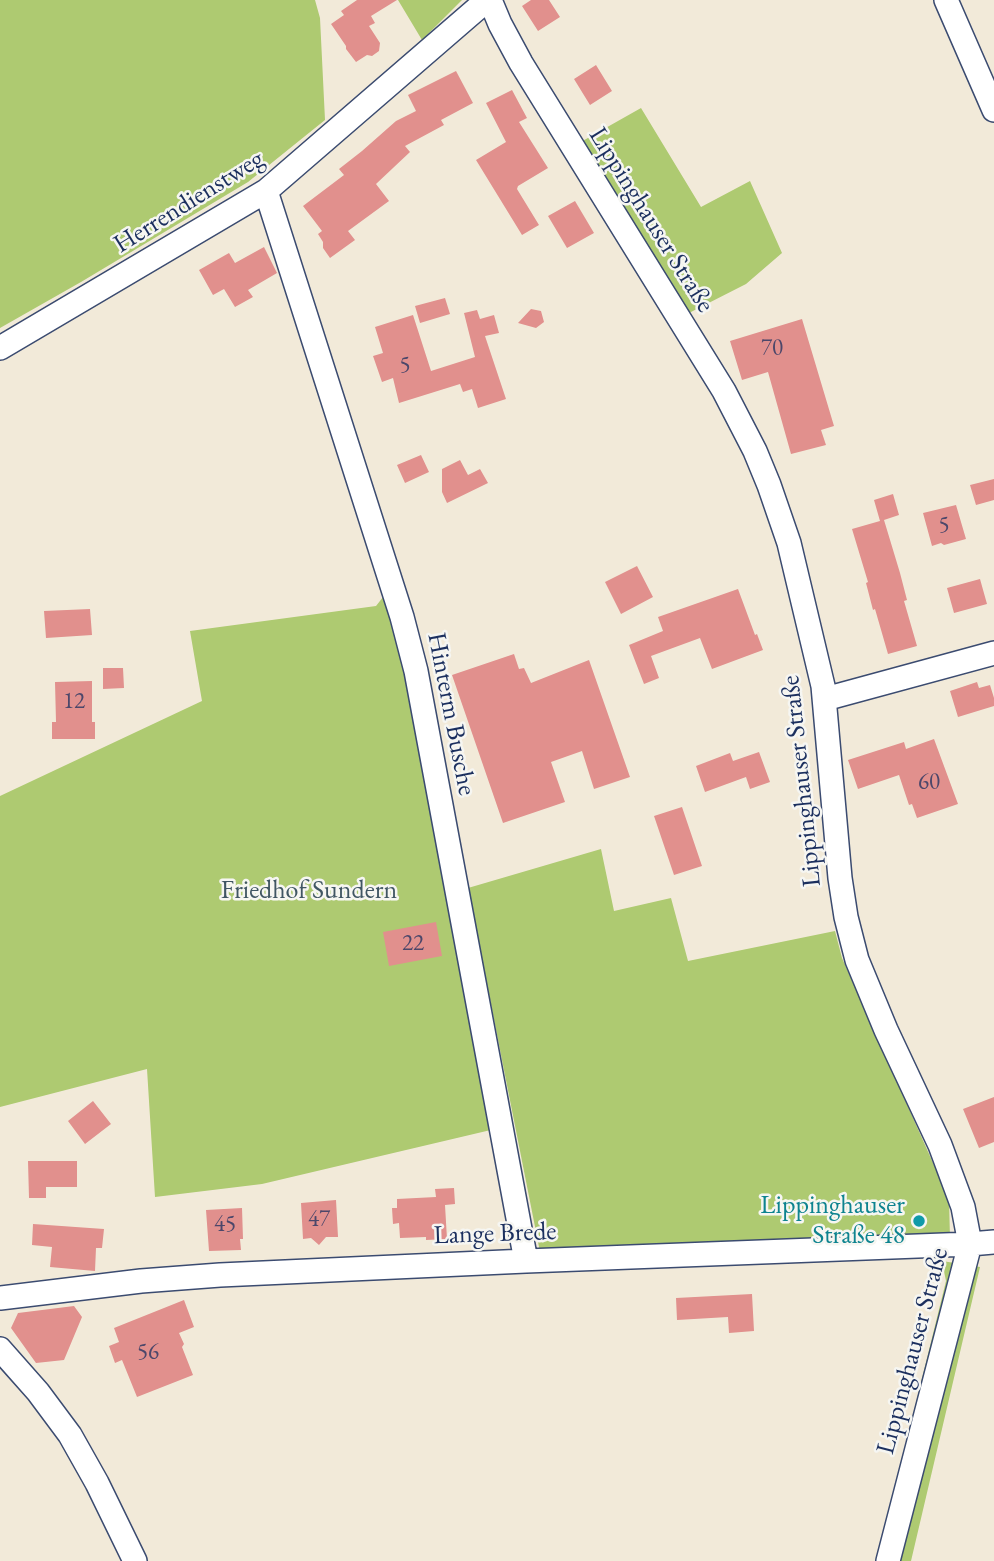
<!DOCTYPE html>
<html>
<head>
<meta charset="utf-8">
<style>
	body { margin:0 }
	canvas { display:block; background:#f2ead9 }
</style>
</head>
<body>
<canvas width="994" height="1561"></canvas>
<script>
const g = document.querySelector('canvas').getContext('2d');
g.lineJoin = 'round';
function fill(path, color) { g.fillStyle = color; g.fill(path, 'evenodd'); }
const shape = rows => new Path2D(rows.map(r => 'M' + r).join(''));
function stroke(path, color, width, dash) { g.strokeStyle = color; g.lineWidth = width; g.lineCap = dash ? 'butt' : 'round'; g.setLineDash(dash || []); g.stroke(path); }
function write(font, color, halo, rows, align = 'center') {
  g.font = font + ' "EB Garamond",serif'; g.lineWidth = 5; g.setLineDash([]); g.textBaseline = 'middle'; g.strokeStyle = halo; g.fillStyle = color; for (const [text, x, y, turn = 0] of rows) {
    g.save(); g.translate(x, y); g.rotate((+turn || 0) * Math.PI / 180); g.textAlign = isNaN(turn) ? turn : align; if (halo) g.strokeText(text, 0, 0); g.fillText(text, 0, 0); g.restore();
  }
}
const green = shape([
	[0,0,315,0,320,18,325,120,248,182,81,282,0,328],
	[398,0,462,0,422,40],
	[641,108,701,207,750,181,782,253,746,284,687,314,579,143],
	[387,592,401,638,495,1129,262,1184,155,1197,147,1069,0,1107,0,796,202,701,190,631,376,606],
	[601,849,614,911,671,898,688,961,835,931,842,958,949,1199,950,1239,540,1252,468,888],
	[942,1261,980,1267,911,1561,877,1561,946,1281]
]);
const building = shape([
	[357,0,397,0,371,16,375,23,369,26,380,43,379,51,372,56,367,55,356,62,346,49,346,46,331,24,344,15,341,11],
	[531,0,549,0,560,17,538,31,522,6],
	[596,65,612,91,590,105,574,79],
	[456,71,473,103,441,120,444,125,405,146,410,152,376,184,389,201,348,231,355,240,330,258,323,248,323,242,318,234,322,231,303,206,344,175,339,169,362,151,396,121,416,111,408,95],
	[512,90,527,118,519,122,548,168,518,186,517,189,539,225,522,235,476,160,506,142,486,103],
	[575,201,594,233,567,248,548,216],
	[264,247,277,273,248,290,253,297,235,307,224,289,213,295,199,270,229,253,235,263],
	[445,298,450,314,420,323,415,306],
	[531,309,541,311,544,322,536,328,518,323],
	[477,310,480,319,494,315,499,333,485,336,506,399,478,408,472,389,463,392,460,384,399,403,393,378,382,382,373,356,383,353,375,327,413,315,431,371,475,357,464,313],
	[802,319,834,426,821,430,826,445,791,454,768,372,742,380,730,341],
	[421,455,429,472,405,483,397,465],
	[460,460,468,475,480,469,488,483,447,503,442,492,442,469],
	[994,479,994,500,976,505,970,485],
	[893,494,899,515,884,520,900,573,907,600,904,601,917,646,888,654,875,609,873,610,866,583,868,582,852,529,880,521,874,500],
	[956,505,966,539,944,545,941,543,932,546,923,513],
	[637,566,653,597,621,614,605,582],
	[980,579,987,604,954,613,947,588],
	[738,589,755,635,757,634,763,650,712,669,700,638,651,656,659,678,644,684,629,645,663,631,658,617],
	[90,609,92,635,46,638,44,611],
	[514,654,519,669,524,668,531,683,589,660,630,777,594,789,582,751,551,762,565,802,503,823,452,675],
	[103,668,123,668,124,688,103,689],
	[92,681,92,722,95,722,95,739,52,739,52,722,56,722,55,682],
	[977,682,979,688,990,685,994,698,994,706,958,717,950,691],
	[934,739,958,804,917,818,912,804,909,805,899,775,858,789,848,760,904,742,906,749],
	[759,752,770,782,750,789,746,777,705,792,696,766,730,753,733,761],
	[682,807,702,866,674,875,654,816],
	[436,922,442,956,389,966,383,932],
	[994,1097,994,1142,979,1148,963,1109],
	[93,1101,111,1124,85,1144,68,1121],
	[28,1161,77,1161,77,1187,46,1187,46,1198,29,1198],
	[454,1188,455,1204,445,1205,447,1239,426,1240,426,1237,400,1238,399,1223,393,1224,392,1208,397,1208,397,1199,436,1197,435,1189],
	[336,1200,338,1237,326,1237,319,1245,311,1238,303,1239,301,1203],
	[242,1208,243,1239,240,1239,241,1250,209,1251,206,1210],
	[33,1224,104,1229,102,1248,96,1248,95,1271,50,1267,52,1247,32,1245],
	[752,1294,754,1331,729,1333,728,1317,677,1320,676,1298],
	[184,1300,194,1327,179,1333,184,1344,182,1347,193,1375,137,1397,122,1360,115,1363,109,1346,119,1342,114,1328],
	[74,1306,82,1317,64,1360,36,1363,11,1328,18,1313]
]);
const minor = shape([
	[490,0,500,24,521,63,724,391,755,451,769,485,789,543,823,686,840,878,846,917,857,960,886,1030,940,1145,963,1207,970,1244,888,1561],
	[946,0,994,110],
	[266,191,402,617,416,671,526,1261],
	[0,348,266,191,487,0],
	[825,699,994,653],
	[0,1298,141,1281,220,1275,526,1261,970,1244,994,1242],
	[0,1349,38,1392,70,1435,97,1483,135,1561]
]);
const markers = [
	[919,1221,7,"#0f9aa8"]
];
const numberNames = [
	["70",772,349],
	["5",405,366],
	["5",944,526],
	["12",74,702],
	["60",929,783],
	["22",413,944],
	["47",319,1220],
	["45",225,1225],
	["56",148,1353]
];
const streetNames = [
	["Herrendienstweg",189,202,-32],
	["Lippinghauser Straße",651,220,58],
	["Hinterm Busche",451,714,79],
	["Lippinghauser Straße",802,781,-96],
	["Lange Brede",495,1234,-2],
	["Lippinghauser Straße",913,1351,-75]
];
const parkNames = [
	["Friedhof Sundern",309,891]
];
const cultureNames = [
	["Lippinghauser",905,1206],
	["Straße 48",905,1236]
];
fill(green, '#aeca71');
fill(building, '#e1908d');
stroke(minor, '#3b4b70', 26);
stroke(minor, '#fff', 23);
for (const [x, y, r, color] of markers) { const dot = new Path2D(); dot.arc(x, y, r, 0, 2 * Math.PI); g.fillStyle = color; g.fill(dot); stroke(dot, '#f6f6f2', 2.5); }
write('23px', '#4c476a', null, numberNames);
write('26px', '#1b2f5e', '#f6f6f2', streetNames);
write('26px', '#405663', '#f6f6f2', parkNames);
write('26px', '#0d838f', '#f6f6f2', cultureNames, 'right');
</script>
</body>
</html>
